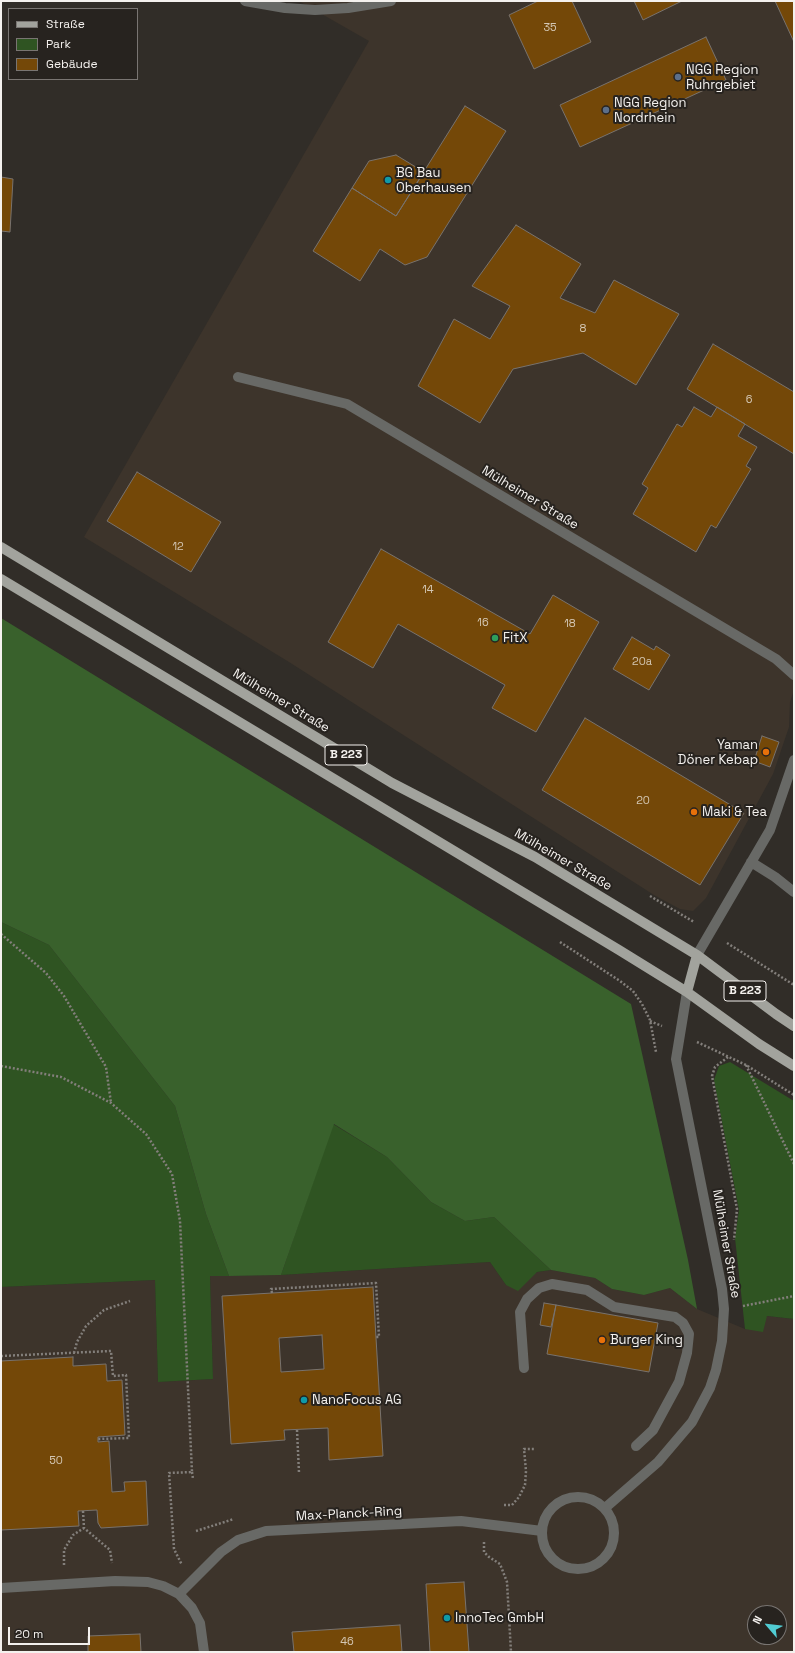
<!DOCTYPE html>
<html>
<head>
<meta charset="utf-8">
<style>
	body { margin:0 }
	#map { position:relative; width:795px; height:1653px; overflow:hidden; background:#312d28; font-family:"Space Grotesk",sans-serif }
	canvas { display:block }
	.frame { position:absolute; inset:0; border:2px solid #f4f1ee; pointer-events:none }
	.legend { position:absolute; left:8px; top:8px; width:130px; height:72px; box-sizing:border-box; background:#27231f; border:1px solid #797572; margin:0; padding:5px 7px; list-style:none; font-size:12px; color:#f4f1ee }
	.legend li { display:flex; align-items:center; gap:8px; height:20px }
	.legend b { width:20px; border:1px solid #797572 }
	.north { position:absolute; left:747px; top:1605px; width:40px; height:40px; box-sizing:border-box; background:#27231f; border:1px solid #797572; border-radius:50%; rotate:298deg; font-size:11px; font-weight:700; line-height:16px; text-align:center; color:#f4f1ee }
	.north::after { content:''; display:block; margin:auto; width:14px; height:18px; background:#51ccd3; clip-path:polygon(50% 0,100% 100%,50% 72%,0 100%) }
	.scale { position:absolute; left:8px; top:1627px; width:82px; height:18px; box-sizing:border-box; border:2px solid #f4f1ee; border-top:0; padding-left:5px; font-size:12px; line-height:14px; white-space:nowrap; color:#f4f1ee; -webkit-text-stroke:3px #27231f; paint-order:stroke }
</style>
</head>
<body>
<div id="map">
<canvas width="795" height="1653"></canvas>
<div class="frame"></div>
<ul class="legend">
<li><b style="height:5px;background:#a2a39d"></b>Straße</li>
<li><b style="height:11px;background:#2f5422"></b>Park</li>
<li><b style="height:11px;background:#744808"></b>Gebäude</li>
</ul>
<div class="north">N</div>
<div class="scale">20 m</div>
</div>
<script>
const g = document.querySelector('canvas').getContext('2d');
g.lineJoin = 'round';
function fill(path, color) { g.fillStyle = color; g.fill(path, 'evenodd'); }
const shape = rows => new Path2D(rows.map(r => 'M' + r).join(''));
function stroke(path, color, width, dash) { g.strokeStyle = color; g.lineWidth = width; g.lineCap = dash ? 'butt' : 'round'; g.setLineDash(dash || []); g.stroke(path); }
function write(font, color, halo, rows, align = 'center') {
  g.font = font + ' "Space Grotesk",sans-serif'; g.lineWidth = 4; g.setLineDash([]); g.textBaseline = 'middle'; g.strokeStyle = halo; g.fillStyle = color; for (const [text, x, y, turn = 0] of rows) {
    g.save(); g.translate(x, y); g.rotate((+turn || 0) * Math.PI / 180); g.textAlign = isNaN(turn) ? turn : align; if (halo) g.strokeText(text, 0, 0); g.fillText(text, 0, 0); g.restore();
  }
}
const built = shape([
	[299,1,794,1,794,690,790,702,789,727,773,774,706,898,693,911,680,909,654,895,289,662,84,537,369,41],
	[490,1262,506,1285,538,1272,551,1270,595,1278,612,1289,644,1295,670,1288,697,1309,745,1329,767,1316,794,1319,794,1652,1,1652,1,1287,155,1280,158,1382,213,1379,210,1276,281,1275],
	[755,1613,779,1613,779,1637,755,1637]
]);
const green = shape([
	[1,922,49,945,175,1106,206,1214,229,1276,210,1276,213,1379,158,1382,155,1280,1,1287],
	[730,1062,794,1101,794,1319,767,1316,763,1332,745,1329,735,1238,739,1210,714,1080,719,1066],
	[333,1124,387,1157,431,1202,465,1221,494,1217,551,1270,537,1272,518,1291,506,1285,490,1262,281,1275]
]);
const forest = shape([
	[1,618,631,1004,688,1260,697,1309,670,1288,644,1295,612,1289,595,1278,551,1270,494,1217,465,1221,431,1202,387,1157,334,1124,281,1275,229,1276,206,1214,175,1106,49,945,1,922]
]);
const building = shape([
	[538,1,572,1,591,42,534,69,509,15,538,1],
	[634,1,682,1,643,20,634,1],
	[775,1,794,1,794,42,775,1],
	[706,37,726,80,580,147,560,105,706,37],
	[465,106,506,131,427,257,405,265,380,249,360,281,313,251,352,188,396,216,465,106],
	[396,155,424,172,396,216,352,188,369,161,396,155],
	[1,177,13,179,10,232,1,231,1,177],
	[516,225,581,264,560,298,595,313,614,280,679,314,636,385,583,353,513,369,480,423,418,386,454,319,490,339,510,306,472,286,516,225],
	[713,344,794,392,794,454,687,389,713,344],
	[694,407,711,417,717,407,745,424,738,436,757,447,746,466,751,469,716,528,711,525,696,552,633,514,648,488,642,484,677,424,682,427,694,407],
	[137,472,221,522,191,572,107,521,137,472],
	[381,549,530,634,553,595,599,622,536,732,492,708,505,685,398,624,373,668,328,642,381,549],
	[632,637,654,650,656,646,670,655,649,690,613,669,632,637],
	[585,718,744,813,700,885,542,790,585,718],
	[762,736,779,742,770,767,754,761,762,736],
	[373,1287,383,1456,329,1460,328,1428,284,1430,285,1440,231,1444,222,1296,373,1287],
	[322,1335,324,1369,281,1372,279,1338,322,1335],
	[544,1303,556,1305,551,1327,540,1325,544,1303],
	[556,1305,658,1323,649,1372,547,1354,556,1305],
	[73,1357,73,1366,106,1364,107,1381,122,1380,125,1435,98,1437,98,1442,109,1441,112,1492,125,1491,124,1482,146,1481,148,1525,101,1528,98,1523,97,1510,78,1511,79,1526,1,1530,1,1361,73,1357],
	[464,1582,469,1652,430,1652,426,1584,464,1582],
	[400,1625,402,1652,294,1652,292,1632,400,1625],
	[140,1634,141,1652,88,1652,88,1636,140,1634]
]);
const path = shape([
	[650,896,694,922],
	[1,934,46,973,64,996,106,1067,111,1103],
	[560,942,620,981,633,991,642,1004,650,1020,656,1052],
	[727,943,794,985],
	[650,1021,662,1026],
	[697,1042,746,1065,794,1095],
	[728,1057,715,1067,712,1076,737,1209,734,1240],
	[746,1065,794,1164],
	[1,1066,61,1077,111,1103,146,1134,172,1174,180,1221,192,1472,169,1473,174,1549,182,1565],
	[272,1293,271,1289,376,1283,379,1337,376,1337],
	[743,1306,794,1296],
	[74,1353,77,1342,86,1326,104,1310,130,1301],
	[1,1356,111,1351,113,1376,126,1375,129,1438,98,1439],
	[297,1430,299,1473],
	[192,1472,193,1479],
	[504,1505,512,1505,519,1497,525,1485,526,1471,524,1449,534,1449],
	[83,1511,84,1528,110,1550,112,1563],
	[196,1531,234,1519],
	[484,1542,484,1552,489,1557,500,1564,507,1582,511,1652],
	[64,1565,64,1550,73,1535,84,1528]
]);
const lane = shape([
	[524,1368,520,1312,527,1299,539,1288,552,1284,587,1290,614,1307,675,1317,683,1323,689,1334,687,1353,679,1382,653,1430,636,1446]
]);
const street = shape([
	[245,1,285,8,315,10,348,8,391,1],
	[238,377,347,404,776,659,794,675],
	[751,862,775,877,794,892],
	[697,955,770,830,794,760],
	'542 1533a36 36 0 1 1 72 0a36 36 0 1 1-72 0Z',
	[605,1508,658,1462,692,1422,710,1388,716,1370,722,1341,724,1309,722,1289,676,1059,687,992],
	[1,1588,115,1581,148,1582,163,1586,179,1594,192,1608,200,1623,204,1652],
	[179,1594,221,1552,238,1540,266,1531,461,1521,542,1531]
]);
const primary = shape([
	[1,547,392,783,535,857,697,955,776,1014,794,1026],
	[1,579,619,950,687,992,759,1044,794,1066],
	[687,992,697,955]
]);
const markers = [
	[678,77,4,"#5c6f8a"],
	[606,110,4,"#5c6f8a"],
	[388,180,4,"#0f9aa8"],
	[495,638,4,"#2e9e5b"],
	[766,752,4,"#e8710a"],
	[694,812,4,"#e8710a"],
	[602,1340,4,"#e8710a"],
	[304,1400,4,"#0f9aa8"],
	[447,1618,4,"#0f9aa8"]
];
const numberNames = [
	["35",550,28],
	["8",583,329],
	["6",749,400],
	["12",178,547],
	["14",428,590],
	["16",483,623],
	["18",570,624],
	["20a",642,662],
	["20",643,801],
	["50",56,1461],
	["46",347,1642]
];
const shields = [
	[346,755,42],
	[745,991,42]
];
const shieldNames = [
	["B 223",346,755],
	["B 223",745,991]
];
const poiNames = [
	["NGG Region",686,70],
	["Ruhrgebiet",686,85],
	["NGG Region",614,103],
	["Nordrhein",614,118],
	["BG Bau",396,173],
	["Oberhausen",396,188],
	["FitX",503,638],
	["Yaman",758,745,"right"],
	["Döner Kebap",758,760,"right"],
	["Maki & Tea",702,812],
	["Burger King",610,1340],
	["NanoFocus AG",312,1400],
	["InnoTec GmbH",455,1618]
];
const streetNames = [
	["Mülheimer Straße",530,498,31],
	["Mülheimer Straße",281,701,31],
	["Mülheimer Straße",563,860,30],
	["Mülheimer Straße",726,1244,80],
	["Max-Planck-Ring",349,1514,-3]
];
fill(built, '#3d342b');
fill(green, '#2f5422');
fill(forest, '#39612c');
fill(building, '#744808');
stroke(building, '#78726d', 1);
stroke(path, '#837f7b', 2.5, [2, 2]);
stroke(lane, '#686966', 10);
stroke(street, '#686966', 10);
stroke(primary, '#a2a39d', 10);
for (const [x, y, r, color] of markers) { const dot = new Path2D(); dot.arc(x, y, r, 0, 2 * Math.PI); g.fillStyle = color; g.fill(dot); stroke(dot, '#27231f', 1.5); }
write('11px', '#d4c7b4', null, numberNames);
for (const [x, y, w] of shields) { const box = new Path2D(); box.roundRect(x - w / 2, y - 10, w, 20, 3); g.fillStyle = '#27231f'; g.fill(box); stroke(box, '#f4f1ee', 1); }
write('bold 12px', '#f4f1ee', null, shieldNames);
write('13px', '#f4f1ee', '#27231f', poiNames, 'left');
write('13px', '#f4f1ee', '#27231f', streetNames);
</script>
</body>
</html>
